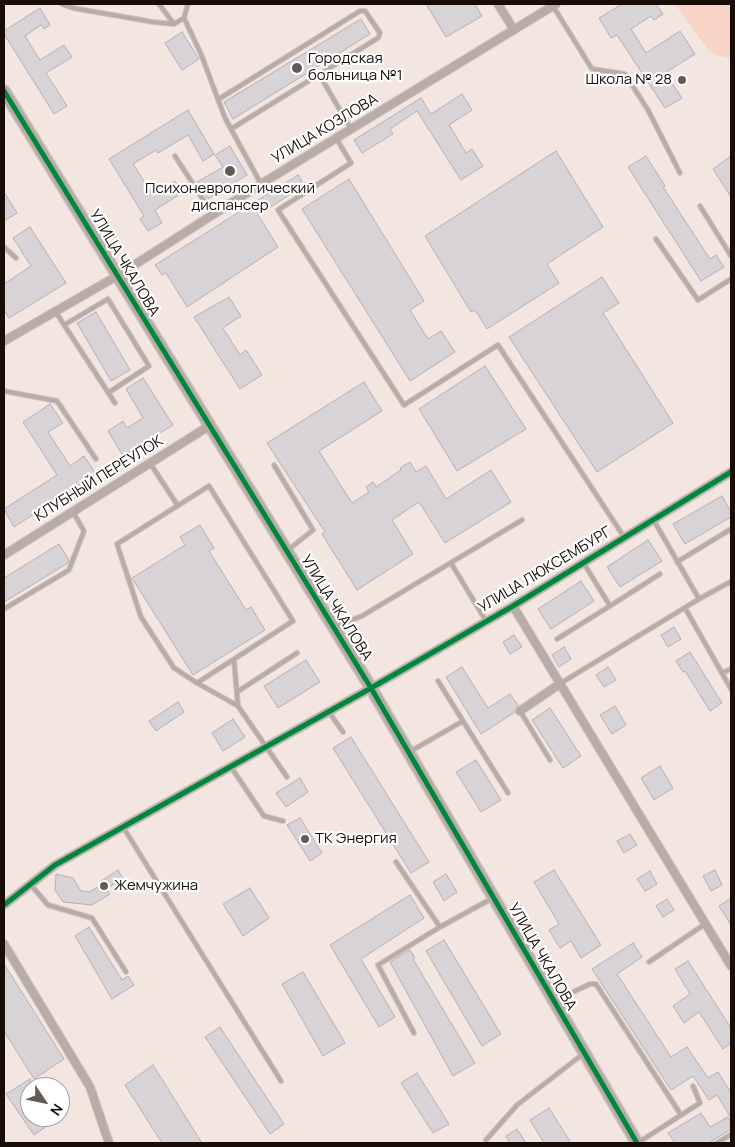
<!DOCTYPE html>
<html>
<head>
<meta charset="utf-8">
<style>
	body { margin:0 }
	#map { position:relative; width:735px; height:1147px; overflow:hidden; background:#f3e6e1; font-family:Manrope,sans-serif }
	canvas { display:block }
	.frame { position:absolute; inset:0; border:5px solid #190d08; pointer-events:none }
	.north { position:absolute; left:20px; top:1077px; width:50px; height:50px; box-sizing:border-box; background:#fff; border:1px solid #a39e9c; border-radius:50%; rotate:124deg; font-size:14px; font-weight:700; line-height:20px; text-align:center; color:#190d08 }
	.north::after { content:''; display:block; margin:auto; width:18px; height:22px; background:#655954; clip-path:polygon(50% 0,100% 100%,50% 72%,0 100%) }
</style>
</head>
<body>
<div id="map">
<canvas width="735" height="1147"></canvas>
<div class="frame"></div>
<div class="north">N</div>
</div>
<script>
const g = document.querySelector('canvas').getContext('2d');
g.lineJoin = 'round';
function fill(path, color) { g.fillStyle = color; g.fill(path, 'evenodd'); }
const shape = rows => new Path2D(rows.map(r => 'M' + r).join(''));
function stroke(path, color, width, dash) { g.strokeStyle = color; g.lineWidth = width; g.lineCap = dash ? 'butt' : 'round'; g.setLineDash(dash || []); g.stroke(path); }
function write(font, color, halo, rows, align = 'center') {
  g.font = font + ' Manrope,sans-serif'; g.lineWidth = 4.5; g.setLineDash([]); g.textBaseline = 'middle'; g.strokeStyle = halo; g.fillStyle = color; for (const [text, x, y, turn = 0] of rows) {
    g.save(); g.translate(x, y); g.rotate((+turn || 0) * Math.PI / 180); g.textAlign = isNaN(turn) ? turn : align; if (halo) g.strokeText(text, 0, 0); g.fillText(text, 0, 0); g.restore();
  }
}
const green = shape([
	[675,4,731,4,731,58,715,55,707,48]
]);
const building = shape([
	[426,4,475,4,482,16,446,37,426,4],
	[622,4,656,4,663,14,654,20,651,16,631,29,646,53,680,31,695,54,665,73,682,98,665,108,617,35,611,38,599,18,622,4],
	[40,8,50,25,44,29,41,25,25,36,40,60,64,45,72,57,46,73,67,106,54,114,4,34,4,31,40,8],
	[361,19,370,34,233,119,224,102,361,19],
	[182,32,199,59,182,70,165,43,182,32],
	[462,94,472,110,449,125,466,153,472,149,483,166,461,180,417,111,390,129,393,134,362,153,354,140,421,98,431,114,462,94],
	[188,110,214,154,203,161,188,135,158,153,156,150,133,164,152,194,175,181,182,193,155,210,162,223,148,231,140,219,144,216,109,159,188,110],
	[230,146,247,175,208,199,197,182,223,167,215,155,230,146],
	[556,151,603,227,547,264,559,283,487,329,475,310,471,312,425,236,556,151],
	[646,156,665,186,663,187,710,259,716,255,724,267,701,281,628,167,646,156],
	[731,156,731,197,713,169,731,156],
	[298,175,302,181,288,190,291,194,258,215,278,247,187,307,166,273,162,275,155,265,298,175],
	[349,179,424,301,410,310,428,339,441,331,455,352,410,381,302,209,349,179],
	[4,192,17,213,4,221,4,192],
	[30,227,66,283,9,318,4,310,4,284,31,266,13,238,30,227],
	[602,277,619,303,603,313,673,423,597,472,509,337,602,277],
	[229,297,241,316,223,328,240,355,246,350,262,375,240,389,194,317,229,297],
	[96,312,130,370,111,381,77,323,96,312],
	[485,366,526,429,457,471,419,409,485,366],
	[143,378,173,425,123,456,108,431,123,421,127,428,143,418,126,389,143,378],
	[364,382,382,411,319,451,352,503,369,492,366,487,373,482,376,487,401,470,400,468,410,462,416,472,426,466,446,499,491,470,511,502,445,543,419,502,392,520,413,554,357,590,322,534,325,532,267,443,364,382],
	[50,404,63,423,48,432,70,466,84,456,96,474,14,527,4,509,57,475,23,422,50,404],
	[722,496,731,512,731,517,685,544,673,524,722,496],
	[200,525,214,548,209,551,246,610,251,607,265,630,193,675,132,578,185,545,180,537,200,525],
	[648,540,662,561,620,587,607,567,648,540],
	[59,544,69,560,68,563,4,602,4,578,59,544],
	[581,581,594,601,551,629,538,609,581,581],
	[674,627,681,639,668,647,661,635,674,627],
	[514,635,522,647,510,654,503,642,514,635],
	[564,647,571,659,559,667,552,655,564,647],
	[690,652,722,703,710,711,685,671,683,672,676,661,690,652],
	[306,660,320,682,278,708,264,686,306,660],
	[462,667,488,708,510,694,518,705,515,712,481,734,446,677,462,667],
	[608,667,616,680,604,687,596,675,608,667],
	[178,702,184,712,156,731,149,721,178,702],
	[615,706,626,725,612,734,600,715,615,706],
	[550,708,581,756,563,768,532,720,550,708],
	[233,719,245,737,223,751,212,733,233,719],
	[351,737,429,862,411,873,333,748,351,737],
	[476,760,501,800,481,812,456,772,476,760],
	[660,766,673,788,654,800,641,778,660,766],
	[300,778,308,792,286,807,276,793,300,778],
	[300,818,322,853,310,861,287,825,300,818],
	[630,834,637,845,624,853,617,841,630,834],
	[118,870,123,879,106,889,110,894,92,905,63,902,55,890,56,874,73,878,81,891,89,892,103,884,101,881,118,870],
	[554,870,601,945,581,958,571,941,560,948,549,930,559,924,534,882,554,870],
	[715,870,722,885,711,891,703,876,715,870],
	[650,871,657,884,645,891,637,879,650,871],
	[446,874,457,892,444,901,433,882,446,874],
	[250,888,269,918,243,936,223,904,250,888],
	[410,895,424,918,361,959,395,1017,379,1027,330,945,410,895],
	[731,898,731,925,719,906,731,898],
	[667,899,674,910,663,917,656,906,667,899],
	[89,927,122,980,128,976,134,985,112,999,75,936,89,927],
	[444,940,501,1034,482,1046,426,951,444,940],
	[633,943,642,957,617,974,671,1057,687,1047,708,1078,718,1072,731,1093,731,1118,717,1095,709,1100,693,1076,671,1090,592,969,633,943],
	[410,950,415,958,413,959,475,1063,453,1076,390,962,410,950],
	[688,961,731,1028,731,1043,723,1049,699,1012,684,1023,673,1006,690,994,675,969,688,961],
	[4,964,64,1059,34,1079,4,1031,4,964],
	[303,972,345,1043,323,1056,282,984,303,972],
	[220,1027,284,1124,270,1134,205,1037,220,1027],
	[153,1065,202,1143,162,1143,125,1085,153,1065],
	[417,1073,449,1124,433,1133,401,1083,417,1073],
	[30,1079,30,1117,60,1117,34,1135,6,1094,30,1079],
	[549,1108,571,1143,544,1143,530,1120,549,1108],
	[701,1113,710,1127,728,1117,731,1123,731,1129,709,1143,675,1143,668,1133,701,1113],
	[517,1129,526,1143,510,1143,506,1136,517,1129]
]);
const lane = shape([
	[62,4,73,8,153,22,174,24,184,18,201,54,225,118,261,184],
	[159,4,174,24],
	[553,6,592,69,625,74,648,110,680,173],
	[184,18,188,4],
	[319,74,351,129],
	[219,99,360,11,365,11,380,33,378,38,231,129],
	[336,138,351,163,278,210,404,405,498,345,624,537],
	[175,156,213,215],
	[700,206,731,256],
	[656,239,698,300,731,279],
	[4,247,16,258],
	[55,311,115,403],
	[64,325,108,299,149,366,108,393],
	[4,391,57,401,96,459],
	[150,463,178,506],
	[274,465,313,530,288,550],
	[209,486,293,621,197,683,174,668,141,617,117,544,209,486],
	[653,519,699,599],
	[583,562,610,606,660,574],
	[677,562,731,529],
	[451,563,486,621],
	[685,608,731,689],
	[4,609,69,570,84,531,73,512],
	[336,626,362,616,522,520],
	[557,639,610,606],
	[234,660,238,706],
	[722,673,731,669],
	[197,683,238,706,287,777],
	[561,683,699,599,730,582,731,584],
	[237,692,297,653],
	[520,711,550,760],
	[329,712,343,732],
	[463,721,508,793],
	[411,751,463,721,438,681],
	[231,767,264,816,283,821],
	[123,827,281,1081],
	[396,862,440,927,491,899],
	[30,884,48,905,92,918,126,972],
	[649,962,705,924],
	[556,1000,590,984,596,984,681,1115],
	[414,1033,378,965,440,927],
	[486,1140,517,1105,583,1054],
	[639,1142,700,1103,693,1086],
	[717,1143,730,1135]
]);
const street = shape([
	[498,4,514,30],
	[4,341,117,276,261,184,556,4],
	[4,555,209,426],
	[513,606,731,966],
	[520,711,561,683],
	[4,905,55,865,371,688,513,606,731,472],
	[4,944,90,1087,109,1143]
]);
const secondary = shape([
	[4,91,371,688,637,1143]
]);
const cycleway = shape([
	[4,91,371,688,637,1143],
	[4,905,55,865,371,688,513,606,731,472]
]);
const markers = [
	[297,68,6,"#655954"],
	[682,80,5,"#655954"],
	[230,171,6,"#655954"],
	[305,839,5,"#655954"],
	[104,886,5,"#655954"]
];
const poiNames = [
	["Городская",308,59],
	["больница №1",308,76],
	["Школа № 28",672,80,"right"],
	["Психоневрологический",230,189,"center"],
	["диспансер",230,206,"center"],
	["ТК Энергия",315,839],
	["Жемчужина",114,886]
];
const streetNames = [
	["УЛИЦА КОЗЛОВА",325,129,-31],
	["УЛИЦА ЧКАЛОВА",124,263,59],
	["КЛУБНЫЙ ПЕРЕУЛОК",99,479,-32],
	["УЛИЦА ЛЮКСЕМБУРГ",545,570,-31],
	["УЛИЦА ЧКАЛОВА",336,608,58],
	["УЛИЦА ЧКАЛОВА",542,957,60]
];
fill(green, '#f7d4c6');
fill(building, '#d8d3d7');
stroke(building, '#b5b0b3', 1);
stroke(lane, '#cec4c0', 6);
stroke(street, '#cec4c0', 10);
stroke(secondary, '#cec4c0', 14);
stroke(lane, '#b9aca7', 4);
stroke(street, '#b9aca7', 8);
stroke(secondary, '#b8aaa6', 11);
stroke(cycleway, '#00873e', 5);
for (const [x, y, r, color] of markers) { const dot = new Path2D(); dot.arc(x, y, r, 0, 2 * Math.PI); g.fillStyle = color; g.fill(dot); stroke(dot, '#fff', 2); }
write('15px', '#190d08', '#fff', poiNames, 'left');
write('15px', '#190d08', '#fff', streetNames);
</script>
</body>
</html>
